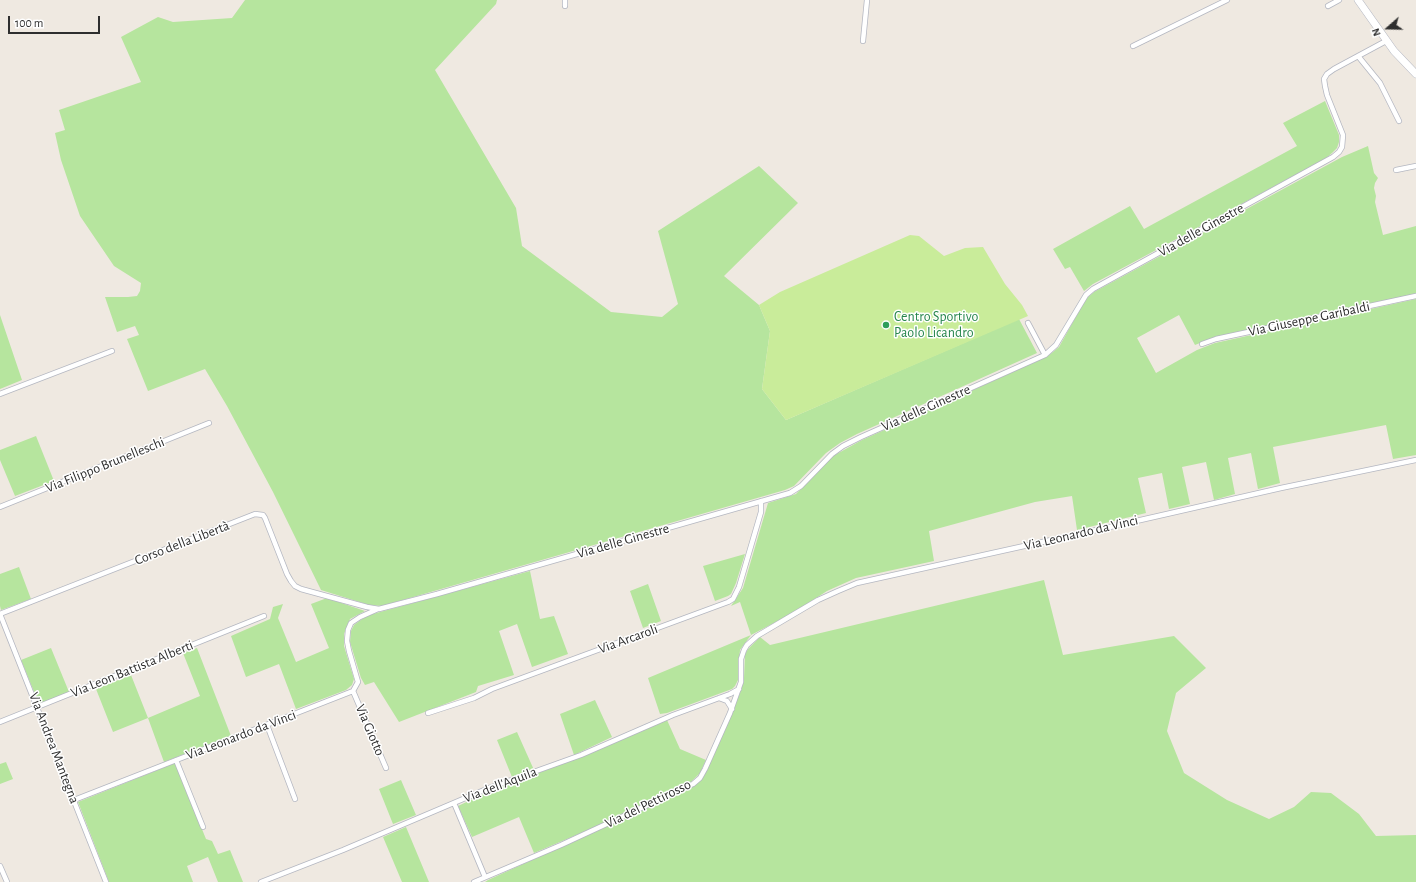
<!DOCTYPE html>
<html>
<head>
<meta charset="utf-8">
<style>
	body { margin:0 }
	#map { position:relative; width:1416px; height:882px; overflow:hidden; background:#efe9e1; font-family:"Alegreya Sans",sans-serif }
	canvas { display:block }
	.north { position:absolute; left:1368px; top:8px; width:40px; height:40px; -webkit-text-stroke:3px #fff; paint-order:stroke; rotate:250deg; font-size:11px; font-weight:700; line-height:16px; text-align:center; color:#2e2e2e }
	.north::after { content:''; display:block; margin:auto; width:14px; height:18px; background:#2e2e2e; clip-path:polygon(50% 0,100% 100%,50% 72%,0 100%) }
	.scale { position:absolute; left:8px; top:16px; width:92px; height:18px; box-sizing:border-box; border:2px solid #2e2e2e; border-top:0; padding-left:5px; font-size:12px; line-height:14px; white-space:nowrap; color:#2e2e2e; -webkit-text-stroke:3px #fff; paint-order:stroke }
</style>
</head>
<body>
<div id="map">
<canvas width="1416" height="882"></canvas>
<div class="north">N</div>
<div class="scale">100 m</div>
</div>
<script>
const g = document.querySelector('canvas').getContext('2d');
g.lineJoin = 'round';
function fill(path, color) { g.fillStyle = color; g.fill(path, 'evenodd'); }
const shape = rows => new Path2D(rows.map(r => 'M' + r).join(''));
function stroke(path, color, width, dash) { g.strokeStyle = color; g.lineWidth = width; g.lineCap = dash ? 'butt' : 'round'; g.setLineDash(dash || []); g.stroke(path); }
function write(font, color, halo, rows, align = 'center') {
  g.font = font + ' "Alegreya Sans",sans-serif'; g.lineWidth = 3; g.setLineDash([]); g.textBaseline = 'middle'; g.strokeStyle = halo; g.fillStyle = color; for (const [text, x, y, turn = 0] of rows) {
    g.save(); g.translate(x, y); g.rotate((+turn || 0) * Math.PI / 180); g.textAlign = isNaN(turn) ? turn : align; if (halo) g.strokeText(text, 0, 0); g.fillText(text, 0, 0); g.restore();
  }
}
const green = shape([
	[245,0,497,0,496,4,435,70,516,208,522,246,611,312,662,317,678,304,658,231,759,166,798,203,724,276,759,305,770,331,762,389,786,420,1019,319,1037,353,857,434,840,443,826,453,794,486,785,490,382,606,369,605,321,590,273,492,227,406,205,369,148,391,127,339,139,335,135,326,117,332,105,297,128,297,137,296,140,291,141,283,114,266,80,216,61,160,55,133,65,130,59,110,141,82,121,37,158,17,173,22,232,18],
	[1325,101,1339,135,1339,142,1337,148,1332,153,1325,159,1093,284,1084,291,1070,267,1065,269,1053,249,1130,206,1144,229,1297,146,1283,123],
	[1368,146,1374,173,1378,178,1375,183,1374,188,1376,196,1375,202,1383,235,1416,226,1416,294,1215,337,1195,345,1179,315,1137,338,1156,373,1197,350,1215,343,1416,299,1416,455,1393,459,1386,425,1273,447,1280,483,1258,489,1251,453,1228,458,1235,494,1214,500,1206,462,1182,467,1190,504,1169,509,1162,473,1138,478,1146,513,1077,530,1072,496,1035,502,929,531,934,561,856,578,827,591,793,613,751,635,740,650,739,662,739,678,735,686,732,689,667,713,660,714,648,678,751,635,740,602,731,606,743,588,768,503,796,494,833,456,862,440,1048,356,1059,347,1083,304,1088,297,1094,292,1342,157],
	[0,315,22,380,0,389],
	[36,436,54,481,15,496,0,460,0,450],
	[745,554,736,583,731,594,728,596,715,601,703,566],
	[19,567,31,599,1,610,0,606,0,574],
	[530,571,540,619,554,616,568,654,532,667,517,624,499,631,514,675,478,686,476,692,399,722,374,682,365,685,361,678,350,642,351,631,354,625,362,619,369,615],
	[1044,580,1063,655,1174,636,1206,668,1176,693,1167,731,1184,773,1227,800,1269,819,1294,807,1311,792,1331,793,1359,814,1376,836,1416,835,1416,882,485,882,488,880,692,787,698,782,704,776,711,761,740,693,744,678,745,654,748,649,760,637,770,645],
	[648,584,661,621,643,628,630,591],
	[327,598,365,611,350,619,344,634,344,646,354,679,352,685,346,690,296,709,279,664,246,677,231,636,270,619,273,607,283,604,278,618,296,662,329,648,311,604],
	[51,648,69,692,39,704,21,660],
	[197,648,231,736,164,762,148,718,113,732,96,689,131,675,148,718,200,696,183,653],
	[595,700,612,737,574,755,560,714],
	[667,720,680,749,706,760,700,773,691,782,600,825,534,853,519,817,472,837,458,806,490,791,580,757],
	[517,732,534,770,512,777,497,740],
	[6,762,13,779,0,784,0,764],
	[175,763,206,839,212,841,218,854,230,850,243,882,218,882,208,857,187,866,193,882,109,882,78,802],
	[401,780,416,815,393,824,379,789],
	[406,827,429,882,402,882,383,837]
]);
const pitch = shape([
	[910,235,919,236,944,256,965,248,983,247,1005,284,1022,305,1028,316,786,420,762,389,770,331,759,305,780,292]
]);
const minor = shape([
	[565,0,565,6],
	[1328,6,1339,0],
	[863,41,867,0],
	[1133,46,1227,0],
	[1358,56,1380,83,1399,121],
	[1396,170,1416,166],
	[1028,323,1045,355],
	[1202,344,1216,339,1416,296],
	[0,394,112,351],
	[0,507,209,423],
	[0,614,255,514,263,515,265,518,287,574,291,581,295,586,301,589,367,607,379,609,437,594,790,493,801,486,832,454,843,446,861,437,1045,355,1056,345,1086,295,1093,289,1333,157,1339,152,1342,147,1343,135,1327,95,1325,86,1324,79,1327,74,1334,69,1386,41],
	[0,614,106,882],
	[353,691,386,768],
	[719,698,727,701,732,709],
	[428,713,474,698,492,689,728,602,733,599,739,587,761,512,761,501],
	[0,722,264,616],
	[267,725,295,799],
	[176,760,203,827],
	[74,800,353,691,358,682,349,651,347,641,348,630,351,623,360,617,378,609],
	[454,803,485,877],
	[0,866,7,882],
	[261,882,343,850,489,788,581,755,673,715,730,694,739,689],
	[474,882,561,845,693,784,700,778,705,769,730,713,741,682,741,659,744,650,747,645,757,636,818,600,838,591,857,583,1101,529,1281,488,1416,460]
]);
const secondary = shape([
	[1358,0,1394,51,1416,74]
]);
const markers = [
	[886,325,4,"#2e9e5b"]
];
const streetNames = [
	["Via delle Ginestre",1201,230,-29],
	["Via Giuseppe Garibaldi",1309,319,-12],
	["Via delle Ginestre",926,408,-24],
	["Via Filippo Brunelleschi",105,465,-22],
	["Via Leonardo da Vinci",1081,533,-13],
	["Via delle Ginestre",623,541,-16],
	["Corso della Libertà",182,543,-21],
	["Via Arcaroli",628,639,-20],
	["Via Leon Battista Alberti",132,669,-22],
	["Via Giotto",370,730,67],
	["Via Leonardo da Vinci",241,735,-21],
	["Via Andrea Mantegna",54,748,69],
	["Via dell'Aquila",500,785,-21],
	["Via del Pettirosso",648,804,-26]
];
const leisureNames = [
	["Centro Sportivo",894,317],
	["Paolo Licandro",894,333]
];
fill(green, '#b6e59e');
fill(pitch, '#c9ec9a');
stroke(minor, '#b4b7c1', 6);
stroke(secondary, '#b4b7c1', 8);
stroke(minor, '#fff', 4.5);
stroke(secondary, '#fff', 7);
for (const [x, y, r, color] of markers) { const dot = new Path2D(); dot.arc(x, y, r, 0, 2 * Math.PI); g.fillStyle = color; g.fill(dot); stroke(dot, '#fff', 1.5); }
write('14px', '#2e2e2e', '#fff', streetNames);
write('14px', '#27864d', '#fff', leisureNames, 'left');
</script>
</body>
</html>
